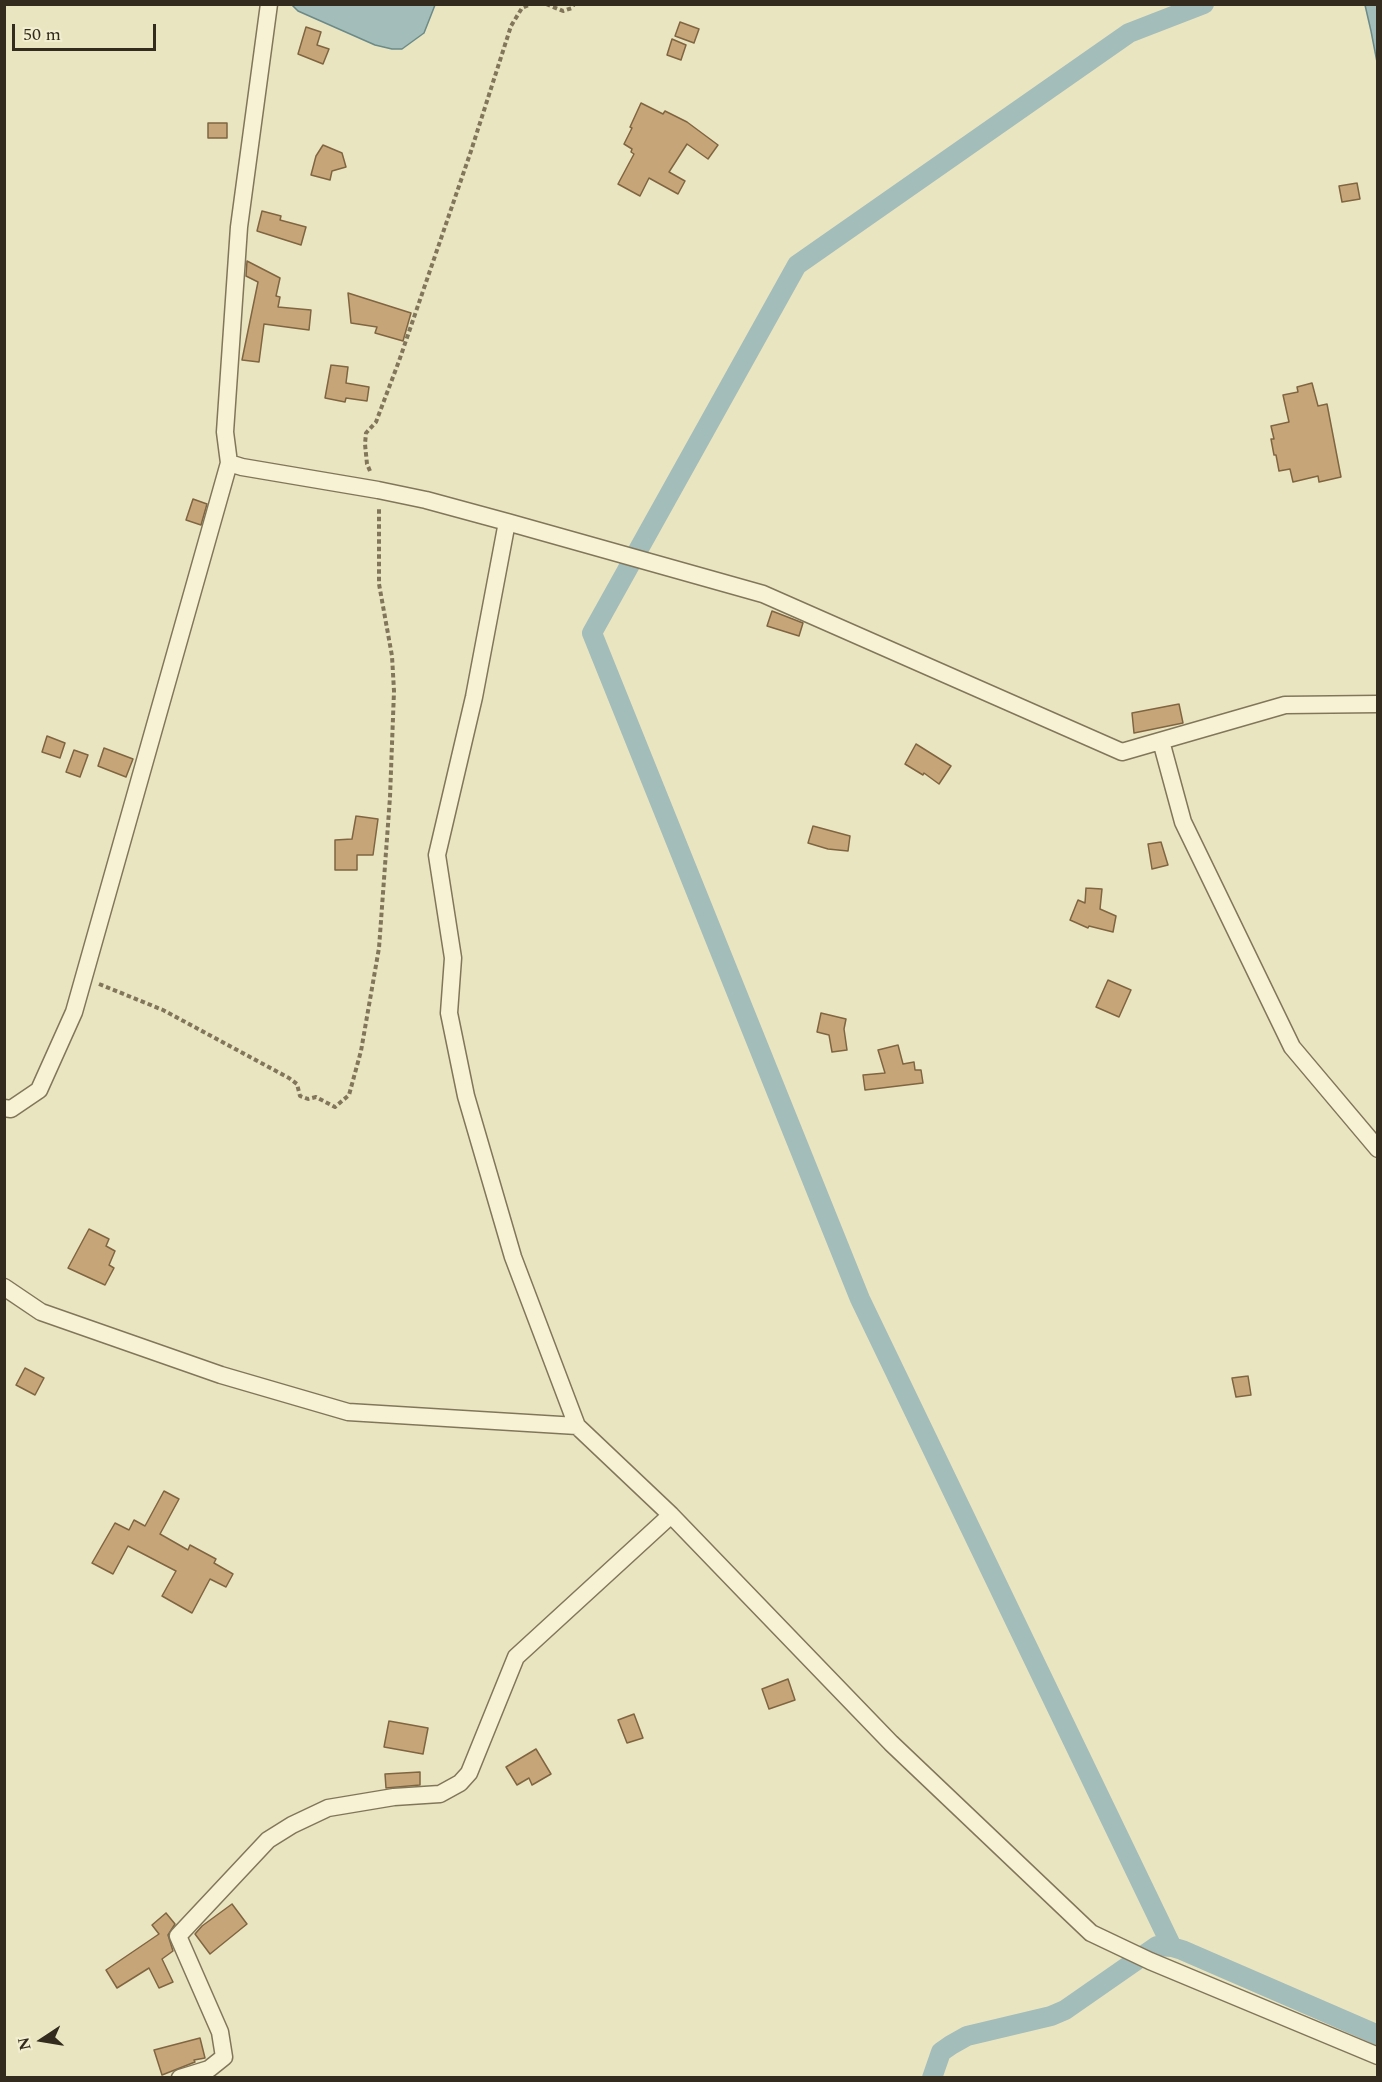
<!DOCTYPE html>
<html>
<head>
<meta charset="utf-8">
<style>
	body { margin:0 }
	#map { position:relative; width:1382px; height:2082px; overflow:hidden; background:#eae5c1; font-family:Spectral,serif }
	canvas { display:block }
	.frame { position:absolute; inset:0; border:6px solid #332b1d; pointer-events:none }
	.north { position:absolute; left:12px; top:2010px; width:60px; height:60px; -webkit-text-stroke:4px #f2eed0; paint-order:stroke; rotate:258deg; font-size:16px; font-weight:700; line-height:24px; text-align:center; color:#332b1d }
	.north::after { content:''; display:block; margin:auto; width:21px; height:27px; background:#332b1d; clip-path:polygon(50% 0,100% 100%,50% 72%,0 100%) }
	.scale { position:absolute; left:12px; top:24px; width:144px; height:27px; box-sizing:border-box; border:3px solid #332b1d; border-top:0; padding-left:8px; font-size:18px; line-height:21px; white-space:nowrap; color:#332b1d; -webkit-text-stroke:4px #f2eed0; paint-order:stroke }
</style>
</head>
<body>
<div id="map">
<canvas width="1382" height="2082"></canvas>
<div class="frame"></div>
<div class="north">N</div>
<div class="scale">50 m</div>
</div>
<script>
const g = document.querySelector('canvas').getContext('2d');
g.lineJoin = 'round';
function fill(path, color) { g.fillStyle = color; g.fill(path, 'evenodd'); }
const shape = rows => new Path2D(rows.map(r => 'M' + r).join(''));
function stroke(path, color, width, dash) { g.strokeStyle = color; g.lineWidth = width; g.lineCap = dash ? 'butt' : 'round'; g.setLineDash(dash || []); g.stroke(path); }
const water = shape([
	[292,5,435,5,424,33,402,49,392,49,375,45,298,11,292,5],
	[1365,5,1377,5,1377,62,1371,31,1365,5]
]);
const canal = shape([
	[1172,1947,860,1299,592,633,797,265,1129,33,1204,4],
	[932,2078,941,2052,951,2045,967,2036,1051,2016,1065,2010,1157,1946,1172,1947,1182,1950,1378,2035]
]);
const building = shape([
	[680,22,699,29,694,43,675,36,680,22],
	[306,27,321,32,317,45,329,49,323,64,298,54,306,27],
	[672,39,686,45,681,60,667,55,672,39],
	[641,103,663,114,665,111,687,122,718,145,708,159,687,144,669,172,685,181,678,194,649,178,640,196,618,184,634,154,631,152,632,149,624,144,632,128,630,127,641,103],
	[208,123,227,123,227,138,208,138,208,123],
	[323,145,342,153,346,167,332,171,330,180,311,175,316,156,323,145],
	[1357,183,1360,199,1342,202,1339,186,1357,183],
	[262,211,281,216,280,220,306,227,301,245,257,231,262,211],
	[247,261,280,278,276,296,280,297,278,307,311,310,309,330,264,324,259,362,242,360,258,282,246,276,247,261],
	[348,293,411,313,403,341,375,333,377,327,351,323,348,293],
	[331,365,348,367,346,383,369,387,367,401,346,398,345,402,325,398,331,365],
	[1312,383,1318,406,1327,404,1341,477,1319,482,1318,476,1293,482,1290,469,1279,471,1276,455,1274,455,1271,439,1274,439,1271,426,1289,422,1283,395,1298,392,1297,387,1312,383],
	[193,499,207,504,201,525,186,520,193,499],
	[772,611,803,623,799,636,767,626,772,611],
	[1179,704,1183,723,1134,733,1132,713,1179,704],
	[47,736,65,743,60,758,42,752,47,736],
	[916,744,951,766,939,784,924,773,923,775,905,764,916,744],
	[104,748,133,759,126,777,98,766,104,748],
	[74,750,88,755,80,777,66,772,74,750],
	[356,816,378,819,373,855,357,855,357,870,335,870,335,840,352,839,356,816],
	[813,826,850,836,848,851,828,849,808,843,813,826],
	[1161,842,1168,865,1152,869,1148,844,1161,842],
	[1086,888,1102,889,1100,909,1116,916,1113,932,1089,926,1088,928,1070,920,1078,900,1085,903,1086,888],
	[1108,980,1131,990,1119,1017,1096,1007,1108,980],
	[821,1013,846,1019,844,1029,847,1050,832,1052,829,1035,817,1032,821,1013],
	[898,1045,903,1064,914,1062,915,1070,921,1070,923,1083,865,1090,863,1075,885,1073,878,1050,898,1045],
	[89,1229,109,1239,106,1246,115,1251,109,1265,114,1268,105,1285,68,1268,89,1229],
	[25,1368,44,1378,35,1395,16,1385,25,1368],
	[1248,1376,1251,1395,1236,1397,1232,1378,1248,1376],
	[164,1491,179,1499,160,1534,188,1550,190,1545,216,1559,214,1563,233,1574,226,1587,210,1579,192,1613,162,1596,176,1571,128,1546,113,1574,92,1563,115,1523,129,1530,134,1520,145,1526,164,1491],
	[788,1679,795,1700,769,1709,762,1689,788,1679],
	[634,1714,643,1738,627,1743,618,1720,634,1714],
	[389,1721,428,1728,423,1754,384,1747,389,1721],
	[536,1749,551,1774,532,1785,529,1778,517,1785,506,1767,536,1749],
	[420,1772,420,1785,386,1788,385,1774,420,1772],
	[232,1904,247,1924,210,1954,195,1934,202,1926,232,1904],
	[166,1913,175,1924,168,1935,173,1951,162,1959,173,1982,159,1988,149,1968,117,1988,106,1970,159,1934,152,1925,166,1913],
	[200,2038,205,2058,194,2060,195,2062,162,2075,154,2050,200,2038]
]);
const path = shape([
	[546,4,563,11,572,8,574,4],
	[370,471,367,464,365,444,366,433,376,422,399,361,471,151,511,26,522,8,531,4],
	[99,984,163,1010,289,1078,297,1084,300,1096,308,1099,316,1097,335,1107,349,1095,361,1051,379,948,390,797,394,691,392,656,379,584,379,507]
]);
const minor = shape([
	[269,4,239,227,225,432,229,463,242,467,378,490,426,500,507,522],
	[1161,741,1183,822,1292,1047,1378,1149],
	[4,1108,11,1109,39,1090,74,1012,229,463],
	[4,1287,41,1312,221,1375,348,1412,577,1426,671,1515,891,1743,1091,1933,1150,1961,1378,2056],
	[577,1426,513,1257,466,1096,449,1013,453,958,437,855,474,697,507,522,763,594,1122,752,1285,705,1378,704],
	[180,2078,209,2069,224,2057,220,2032,178,1936,268,1840,292,1825,328,1808,394,1797,440,1794,460,1783,469,1773,516,1657,671,1515]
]);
fill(water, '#a3bdba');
stroke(water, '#6b8a88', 1.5);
stroke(canal, '#a3bdba', 20);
fill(building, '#c6a679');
stroke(building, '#806541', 1.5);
stroke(minor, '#82765a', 19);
stroke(path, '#82765a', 4, [4.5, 3]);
stroke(minor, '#f6f2d3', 16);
</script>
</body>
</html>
